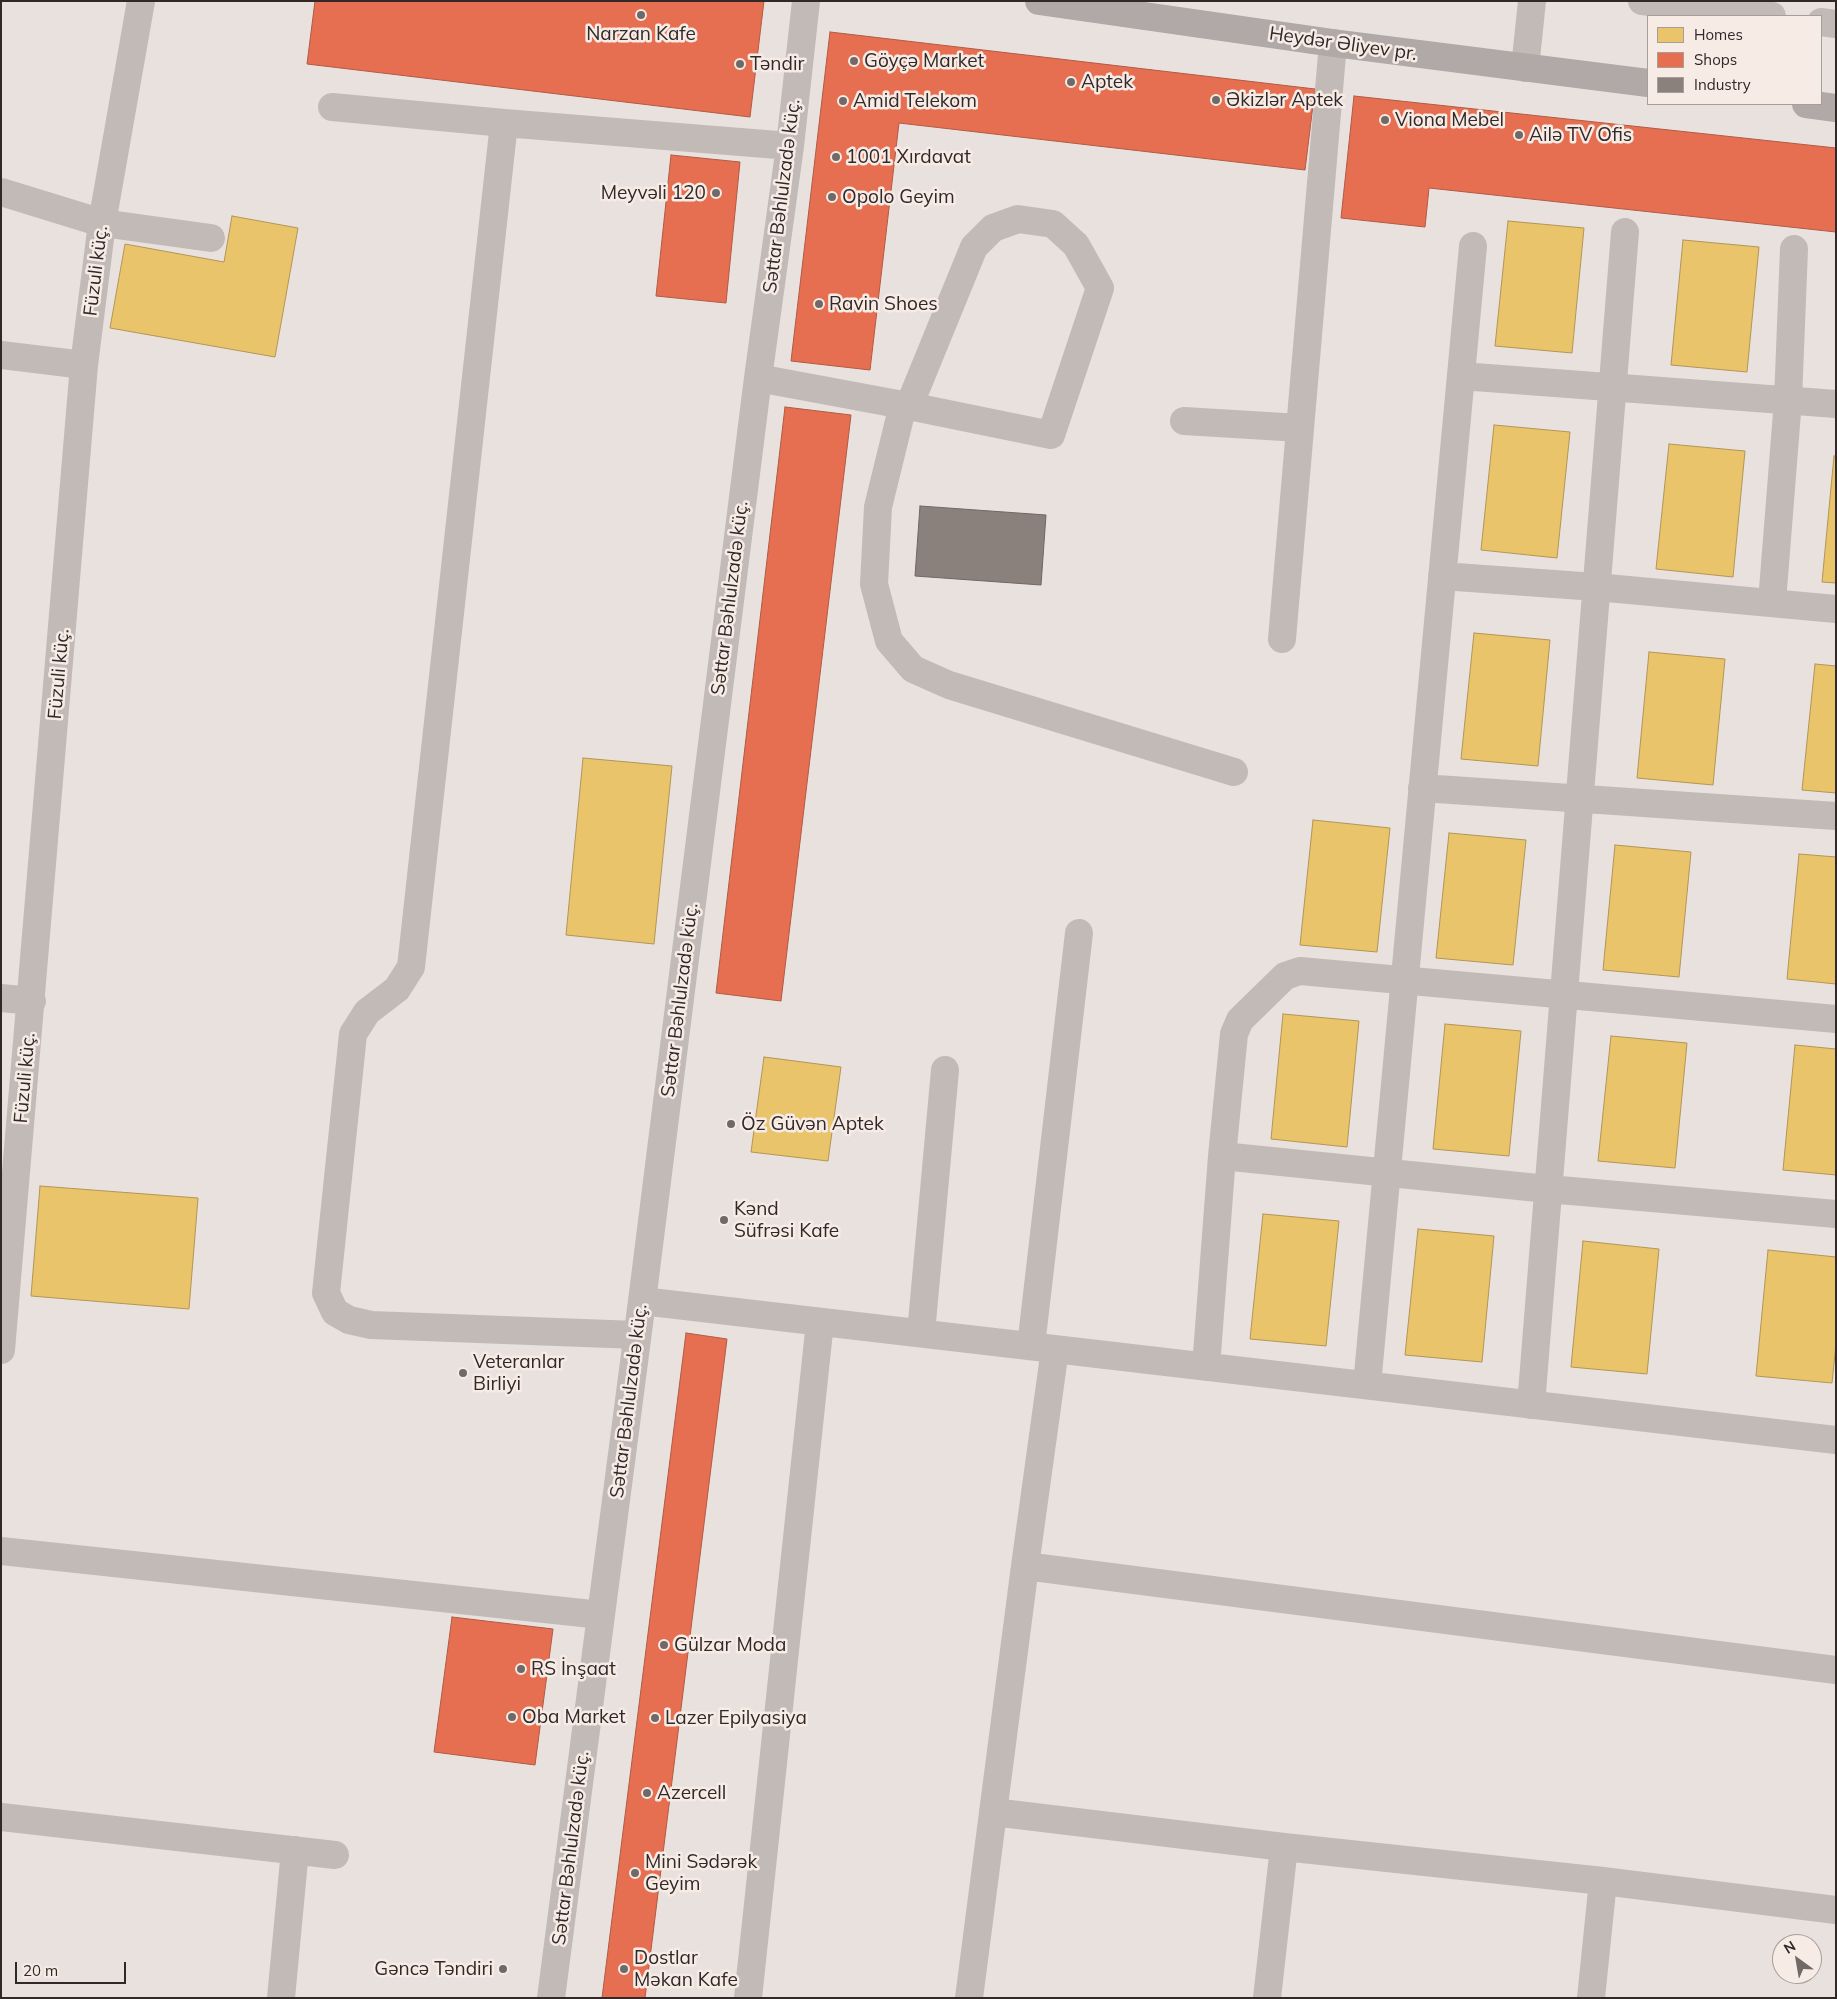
<!DOCTYPE html>
<html>
<head>
<meta charset="utf-8">
<style>
	body { margin:0 }
	#map { position:relative; width:1837px; height:1999px; overflow:hidden; background:#e9e1de; font-family:Mulish,sans-serif }
	canvas { display:block }
	.frame { position:absolute; inset:0; border:2px solid #312827; pointer-events:none }
	.legend { position:absolute; left:1647px; top:15px; width:175px; height:90px; box-sizing:border-box; background:#f6ebe5; border:1px solid #a79d99; margin:0; padding:6px 9px; list-style:none; font-size:15px; color:#312827 }
	.legend li { display:flex; align-items:center; gap:10px; height:25px }
	.legend b { width:25px; border:1px solid #a79d99 }
	.north { position:absolute; left:1772px; top:1934px; width:50px; height:50px; box-sizing:border-box; background:#f6ebe5; border:1px solid #a79d99; border-radius:50%; rotate:328deg; font-size:14px; font-weight:700; line-height:20px; text-align:center; color:#312827 }
	.north::after { content:''; display:block; margin:auto; width:18px; height:22px; background:#716967; clip-path:polygon(50% 0,100% 100%,50% 72%,0 100%) }
	.scale { position:absolute; left:15px; top:1962px; width:111px; height:22px; box-sizing:border-box; border:2px solid #312827; border-top:0; padding-left:6px; font-size:15px; line-height:18px; white-space:nowrap; color:#312827; -webkit-text-stroke:4px #f6ebe5; paint-order:stroke }
</style>
</head>
<body>
<div id="map">
<canvas width="1837" height="1999"></canvas>
<div class="frame"></div>
<ul class="legend">
<li><b style="height:14px;background:#e9c46a"></b>Homes</li>
<li><b style="height:14px;background:#e76f51"></b>Shops</li>
<li><b style="height:14px;background:#8a817c"></b>Industry</li>
</ul>
<div class="north">N</div>
<div class="scale">20 m</div>
</div>
<script>
const g = document.querySelector('canvas').getContext('2d');
g.lineJoin = 'round';
function fill(path, color) { g.fillStyle = color; g.fill(path, 'evenodd'); }
const shape = rows => new Path2D(rows.map(r => 'M' + r).join(''));
function stroke(path, color, width, dash) { g.strokeStyle = color; g.lineWidth = width; g.lineCap = dash ? 'butt' : 'round'; g.setLineDash(dash || []); g.stroke(path); }
function write(font, color, halo, rows, align = 'center') {
  g.font = font + ' Mulish,sans-serif'; g.lineWidth = 5; g.setLineDash([]); g.textBaseline = 'middle'; g.strokeStyle = halo; g.fillStyle = color; for (const [text, x, y, turn = 0] of rows) {
    g.save(); g.translate(x, y); g.rotate((+turn || 0) * Math.PI / 180); g.textAlign = isNaN(turn) ? turn : align; if (halo) g.strokeText(text, 0, 0); g.fillText(text, 0, 0); g.restore();
  }
}
const homes = shape([
	[232,216,298,228,275,357,110,328,125,244,224,262,232,216],
	[1508,221,1584,228,1572,353,1495,346,1508,221],
	[1683,240,1759,247,1747,372,1671,365,1683,240],
	[1494,425,1570,432,1557,558,1481,550,1494,425],
	[1669,444,1745,451,1733,577,1656,569,1669,444],
	[1834,456,1836,456,1836,583,1822,582,1834,456],
	[1474,633,1550,640,1538,766,1461,759,1474,633],
	[1649,652,1725,659,1713,785,1637,778,1649,652],
	[1815,664,1836,666,1836,793,1802,790,1815,664],
	[583,758,672,766,654,944,566,935,583,758],
	[1313,820,1390,828,1377,952,1300,945,1313,820],
	[1449,833,1526,840,1513,965,1436,958,1449,833],
	[1615,845,1691,852,1679,977,1603,970,1615,845],
	[1799,854,1836,857,1836,984,1787,979,1799,854],
	[1283,1014,1359,1021,1347,1147,1271,1139,1283,1014],
	[1445,1024,1521,1031,1509,1156,1433,1149,1445,1024],
	[1611,1036,1687,1043,1675,1168,1598,1161,1611,1036],
	[1795,1045,1836,1049,1836,1175,1783,1170,1795,1045],
	[764,1057,841,1067,828,1161,751,1152,764,1057],
	[40,1186,198,1198,189,1309,31,1296,40,1186],
	[1263,1214,1339,1221,1326,1346,1250,1339,1263,1214],
	[1418,1229,1494,1236,1482,1362,1405,1355,1418,1229],
	[1583,1241,1659,1249,1647,1374,1571,1367,1583,1241],
	[1768,1250,1836,1257,1836,1344,1832,1383,1756,1376,1768,1250]
]);
const shops = shape([
	[315,1,764,1,750,117,307,64,315,1],
	[830,32,1315,89,1305,170,899,123,870,370,791,361,830,32],
	[1354,96,1836,148,1836,232,1429,188,1425,227,1341,218,1354,96],
	[671,155,740,162,726,303,656,296,671,155],
	[785,407,851,415,781,1001,716,993,785,407],
	[686,1333,727,1339,645,1998,602,1998,686,1333],
	[452,1617,553,1629,535,1765,434,1752,452,1617]
]);
const industry = shape([
	[920,506,1046,515,1041,585,915,576,920,506]
]);
const minor = shape([
	[1642,1,1772,16],
	[1821,22,1836,24],
	[1525,68,1532,1],
	[332,107,504,123],
	[1,192,102,223,211,238],
	[1,355,84,365],
	[1461,376,1836,404],
	[758,378,903,405,909,406,1051,435,1100,288,1076,245,1053,224,1018,219,993,228,974,247,909,406],
	[903,405,878,507,874,584,889,641,913,669,949,685,1234,772],
	[1184,421,1300,428],
	[1442,576,1596,587,1836,609],
	[1772,602,1788,400,1794,249],
	[1282,639,1333,43],
	[1422,788,1836,816],
	[1,998,32,1001],
	[1222,1156,1548,1189,1836,1214],
	[642,1301,1836,1440],
	[921,1333,945,1070],
	[637,1335,371,1325,349,1320,335,1312,326,1293,353,1034,367,1012,397,989,411,967,504,123,790,146],
	[1031,1346,1079,933],
	[1,1350,84,365,102,223,141,1],
	[1206,1367,1222,1156,1234,1034,1240,1020,1285,976,1300,971,1836,1019],
	[1367,1385,1473,246],
	[1531,1405,1625,232],
	[1,1551,601,1615],
	[1025,1566,1836,1670],
	[993,1812,1284,1847,1603,1881,1836,1910],
	[1,1817,335,1855],
	[281,1998,295,1850],
	[551,1998,642,1301,758,378,790,146,806,1],
	[748,1998,820,1322],
	[969,1998,1025,1566,1055,1349],
	[1267,1998,1284,1847],
	[1591,1998,1603,1881]
]);
const major = shape([
	[1039,1,1333,43,1648,83],
	[1806,104,1836,108]
]);
const markers = [
	[641,15,5,"#716967"],
	[854,61,5,"#716967"],
	[740,64,5,"#716967"],
	[1071,82,5,"#716967"],
	[1216,100,5,"#716967"],
	[843,101,5,"#716967"],
	[1385,120,5,"#716967"],
	[1519,135,5,"#716967"],
	[836,157,5,"#716967"],
	[716,193,5,"#716967"],
	[832,197,5,"#716967"],
	[819,304,5,"#716967"],
	[731,1124,5,"#716967"],
	[724,1220,5,"#716967"],
	[463,1373,5,"#716967"],
	[664,1645,5,"#716967"],
	[521,1669,5,"#716967"],
	[512,1717,5,"#716967"],
	[655,1718,5,"#716967"],
	[647,1793,5,"#716967"],
	[635,1873,5,"#716967"],
	[503,1969,5,"#716967"],
	[624,1969,5,"#716967"]
];
const poiNames = [
	["Narzan Kafe",641,34,"center"],
	["Göyçə Market",864,61],
	["Təndir",750,64],
	["Aptek",1081,82],
	["Əkizlər Aptek",1226,100],
	["Amid Telekom",853,101],
	["Viona Mebel",1395,120],
	["Ailə TV Ofis",1529,135],
	["1001 Xırdavat",846,157],
	["Meyvəli 120",706,193,"right"],
	["Opolo Geyim",842,197],
	["Ravin Shoes",829,304],
	["Öz Güvən Aptek",741,1124],
	["Kənd",734,1209],
	["Süfrəsi Kafe",734,1231],
	["Veteranlar",473,1362],
	["Birliyi",473,1384],
	["Gülzar Moda",674,1645],
	["RS İnşaat",531,1669],
	["Oba Market",522,1717],
	["Lazer Epilyasiya",665,1718],
	["Azercell",657,1793],
	["Mini Sədərək",645,1862],
	["Geyim",645,1884],
	["Dostlar",634,1958],
	["Məkan Kafe",634,1980],
	["Gəncə Təndiri",493,1969,"right"]
];
const streetNames = [
	["Heydər Əliyev pr.",1343,44,8],
	["Səttar Bəhlulzadə küç.",782,196,-83],
	["Füzuli küç.",96,271,-83],
	["Səttar Bəhlulzadə küç.",730,598,-83],
	["Füzuli küç.",59,674,-85],
	["Səttar Bəhlulzadə küç.",680,1000,-83],
	["Füzuli küç.",25,1078,-85],
	["Səttar Bəhlulzadə küç.",629,1401,-83],
	["Səttar Bəhlulzadə küç.",571,1848,-83]
];
fill(homes, '#e9c46a');
stroke(homes, '#b29556', 1);
fill(shops, '#e76f51');
stroke(shops, '#b05a44', 1);
fill(industry, '#8a817c');
stroke(industry, '#6f6662', 1);
stroke(minor, '#c2bab7', 28);
stroke(major, '#b0a9a7', 28);
for (const [x, y, r, color] of markers) { const dot = new Path2D(); dot.arc(x, y, r, 0, 2 * Math.PI); g.fillStyle = color; g.fill(dot); stroke(dot, '#f6ebe5', 2); }
write('19px', '#312827', '#f6ebe5', poiNames, 'left');
write('19px', '#312827', '#f6ebe5', streetNames);
</script>
</body>
</html>
